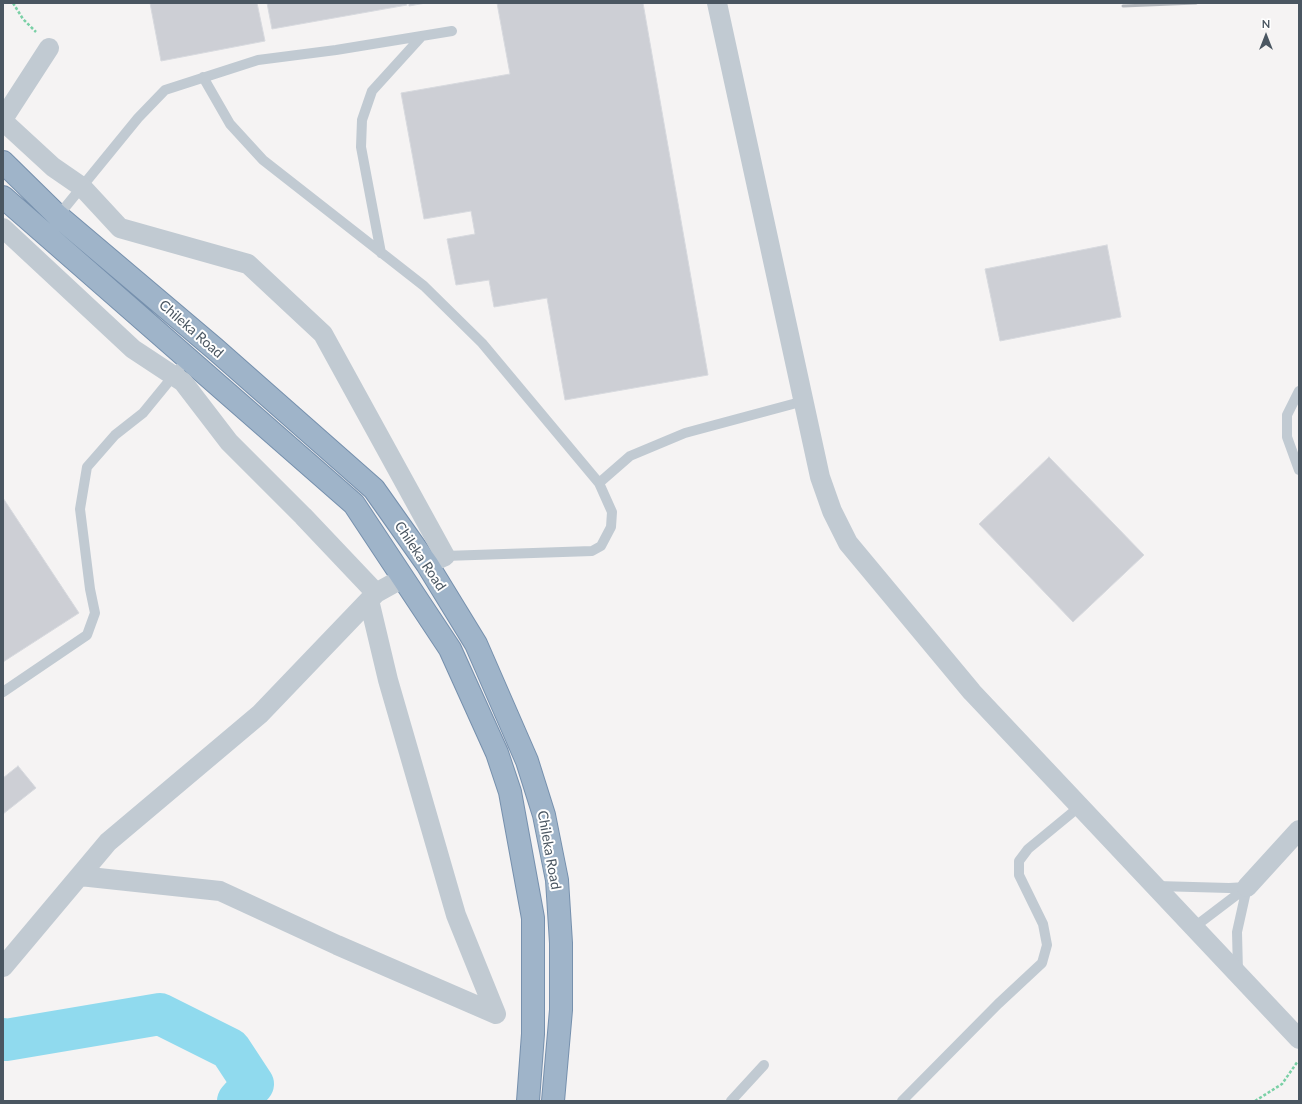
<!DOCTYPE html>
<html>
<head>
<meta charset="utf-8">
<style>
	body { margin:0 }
	#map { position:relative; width:1302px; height:1104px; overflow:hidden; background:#f5f3f3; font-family:Lato,sans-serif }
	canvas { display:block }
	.frame { position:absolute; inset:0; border:4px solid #4a5661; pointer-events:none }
	.north { position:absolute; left:1246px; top:16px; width:40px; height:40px; -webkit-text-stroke:3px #fff; paint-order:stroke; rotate:0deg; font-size:11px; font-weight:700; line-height:16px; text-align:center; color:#4a5661 }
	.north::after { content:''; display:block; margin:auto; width:14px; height:18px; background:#4a5661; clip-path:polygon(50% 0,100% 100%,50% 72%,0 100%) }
</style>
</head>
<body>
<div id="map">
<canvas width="1302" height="1104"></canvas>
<div class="frame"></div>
<div class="north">N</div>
</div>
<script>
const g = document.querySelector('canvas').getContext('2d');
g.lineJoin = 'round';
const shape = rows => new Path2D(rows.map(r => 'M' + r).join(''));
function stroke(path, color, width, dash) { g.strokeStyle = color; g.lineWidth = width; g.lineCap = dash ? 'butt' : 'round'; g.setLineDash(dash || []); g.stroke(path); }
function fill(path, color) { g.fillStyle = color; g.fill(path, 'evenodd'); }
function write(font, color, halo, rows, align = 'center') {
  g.font = font + ' Lato,sans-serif'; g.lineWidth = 4; g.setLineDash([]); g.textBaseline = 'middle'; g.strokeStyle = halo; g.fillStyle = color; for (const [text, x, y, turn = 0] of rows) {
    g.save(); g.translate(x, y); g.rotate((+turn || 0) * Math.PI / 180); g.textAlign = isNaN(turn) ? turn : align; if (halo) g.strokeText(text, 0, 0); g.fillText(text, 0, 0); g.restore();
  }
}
const river = shape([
	[3,1039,6,1040,160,1014,230,1049,253,1084,238,1101]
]);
const building = shape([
	[150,3,257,3,265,41,161,61,150,3],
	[267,3,406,3,407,5,272,29,267,3],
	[409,3,426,3,409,6,409,3],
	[497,3,643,3,708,375,565,400,547,298,494,307,489,280,456,285,447,239,475,234,471,211,424,219,401,93,510,74,497,3],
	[1107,245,1121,317,1000,341,985,269,1107,245],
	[1049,457,1144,555,1073,622,979,524,1049,457],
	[3,498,79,613,3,662,3,498],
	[18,766,36,788,3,814,3,778,18,766]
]);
const path = shape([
	[13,3,23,19,36,32],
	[1255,1101,1282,1084,1298,1061]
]);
const service = shape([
	[203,77,230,124,263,160,424,286,482,343,599,483,612,512,611,527,601,546,592,551,445,556],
	[58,216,138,118,165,90,258,60,336,50,452,31],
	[381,253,361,147,362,120,372,91,422,36],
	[1299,391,1287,415,1287,437,1299,470],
	[599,483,630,456,685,433,804,401],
	[3,692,87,635,95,613,90,589,80,509,87,467,115,435,143,413,188,358],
	[1157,886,1229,888,1247,887],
	[1193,928,1247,887],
	[1238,972,1237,932,1247,887],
	[731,1101,764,1065],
	[902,1101,998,1004,1042,963,1047,945,1043,924,1019,875,1019,861,1028,849,1079,807]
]);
const minor = shape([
	[717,3,820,477,832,511,848,543,972,692,1299,1039],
	[3,119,49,48],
	[3,121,53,167,82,187,120,228,248,264,323,334,445,556,427,564],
	[3,228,133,349,183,382,229,442,303,516,376,593,403,578],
	[80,876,220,891,337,945,496,1014,456,915,388,680,369,600],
	[1247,887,1299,830],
	[3,967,108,842,260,714,376,593]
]);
const trunk = shape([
	[3,162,58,216,214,348,374,489,427,564,476,644,527,761,544,815,557,880,561,943,561,1010,553,1101],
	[3,197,354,504,450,649,497,753,510,792,533,918,533,1034,528,1101]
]);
const rail = shape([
	[1123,6,1196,3]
]);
const streetNames = [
	["Chileka Road",191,329,41],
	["Chileka Road",420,556,56],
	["Chileka Road",549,850,80]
];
stroke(river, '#90daee', 42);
fill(building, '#cdcfd5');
stroke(building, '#d7d9de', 1);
stroke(trunk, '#7690ad', 24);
stroke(path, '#7ad0a6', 2.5, [3, 2]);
stroke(service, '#c1cad2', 10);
stroke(minor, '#c1cad2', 20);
stroke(trunk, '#9fb4c9', 22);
stroke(rail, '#b5b8bd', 3);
write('14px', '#4a5661', '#fff', streetNames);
</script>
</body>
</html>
